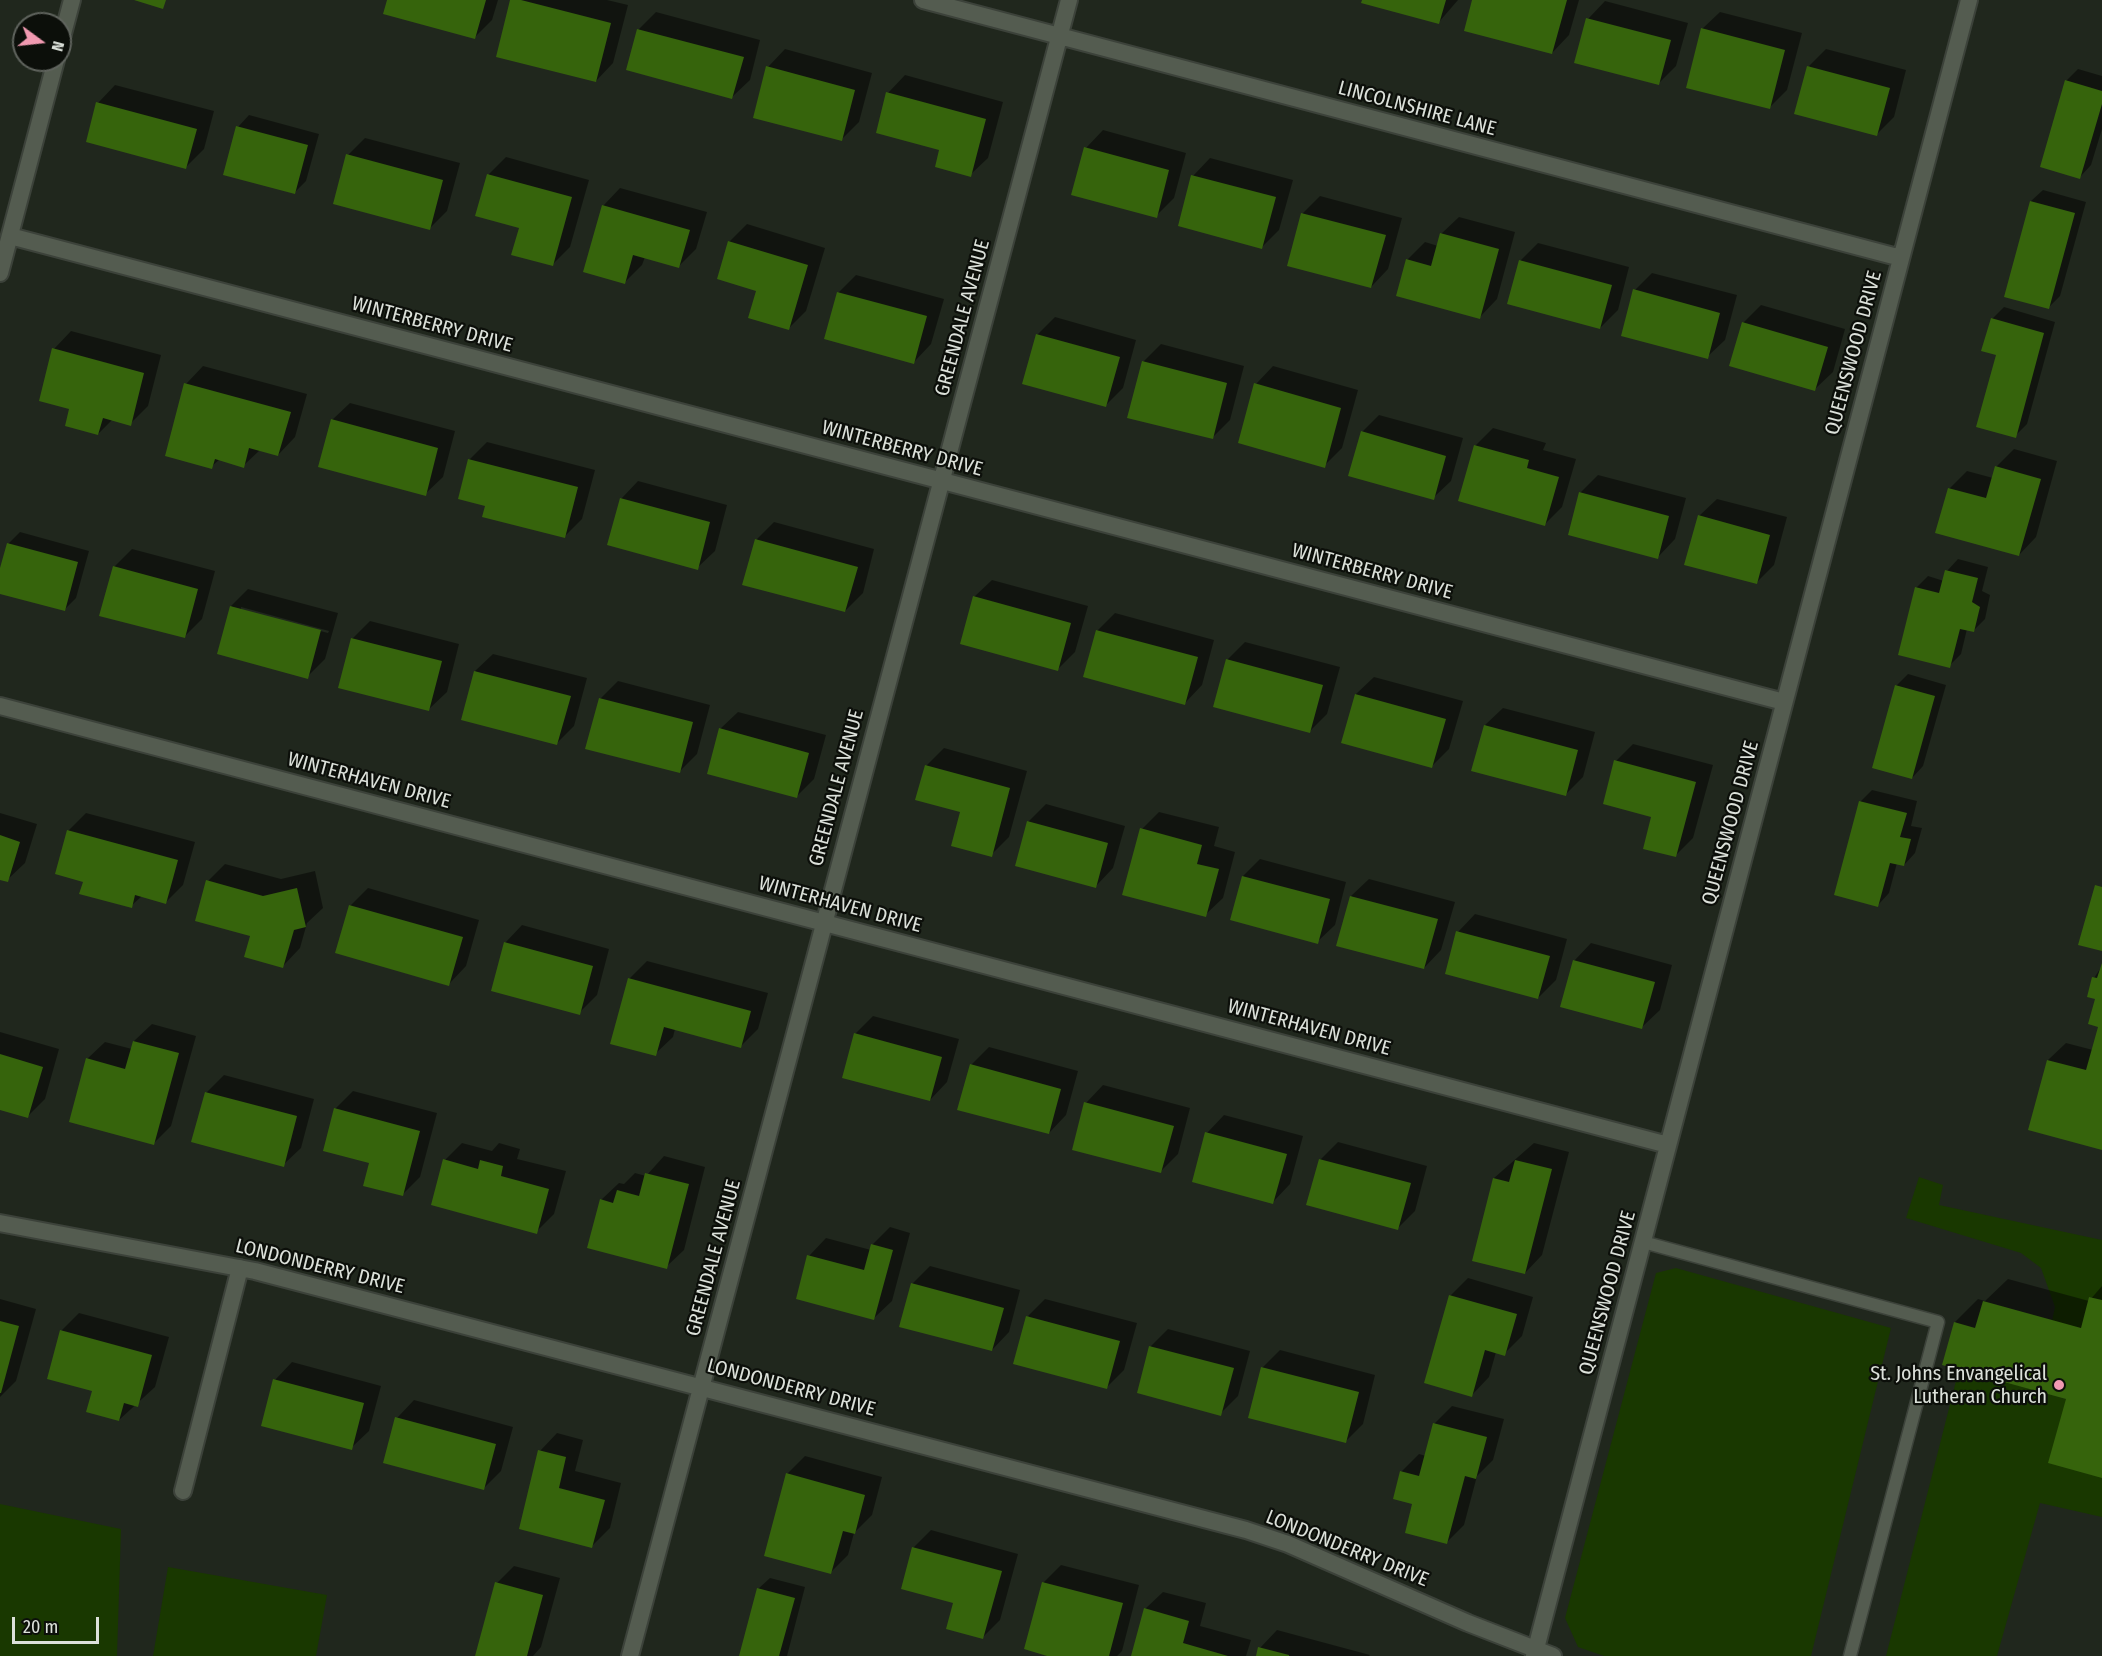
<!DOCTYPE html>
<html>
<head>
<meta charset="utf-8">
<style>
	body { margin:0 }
	#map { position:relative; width:2102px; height:1656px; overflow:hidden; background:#20271d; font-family:"Fira Sans Condensed",sans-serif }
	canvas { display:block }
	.north { position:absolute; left:12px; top:12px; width:60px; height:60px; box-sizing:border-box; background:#0c0f0a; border:2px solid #5f635d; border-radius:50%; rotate:105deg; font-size:16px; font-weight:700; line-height:24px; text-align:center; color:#dce1da }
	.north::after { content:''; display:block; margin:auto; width:21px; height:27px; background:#f19ab1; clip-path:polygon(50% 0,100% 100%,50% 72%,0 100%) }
	.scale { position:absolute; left:12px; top:1617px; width:87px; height:27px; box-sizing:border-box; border:3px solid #dce1da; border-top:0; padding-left:8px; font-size:18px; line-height:21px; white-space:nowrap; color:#dce1da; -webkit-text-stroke:4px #0c0f0a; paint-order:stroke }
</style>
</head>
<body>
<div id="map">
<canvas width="2102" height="1656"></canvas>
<div class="north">N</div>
<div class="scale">20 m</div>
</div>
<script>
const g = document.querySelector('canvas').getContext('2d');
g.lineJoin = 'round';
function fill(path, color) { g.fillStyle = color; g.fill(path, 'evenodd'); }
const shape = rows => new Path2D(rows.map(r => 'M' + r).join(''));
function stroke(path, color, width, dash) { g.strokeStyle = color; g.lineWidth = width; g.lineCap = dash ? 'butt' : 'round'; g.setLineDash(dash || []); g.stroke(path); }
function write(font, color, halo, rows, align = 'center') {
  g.font = font + ' "Fira Sans Condensed",sans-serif'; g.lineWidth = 4.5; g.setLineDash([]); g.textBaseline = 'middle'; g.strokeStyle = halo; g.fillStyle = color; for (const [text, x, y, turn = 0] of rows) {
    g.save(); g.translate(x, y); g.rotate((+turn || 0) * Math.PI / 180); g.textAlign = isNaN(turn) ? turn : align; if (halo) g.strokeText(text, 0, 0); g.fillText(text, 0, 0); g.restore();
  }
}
const green = shape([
	[1919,1177,1943,1185,1939,1205,2102,1240,2102,1300,2089,1297,2081,1328,2052,1321,2055,1307,2041,1268,2021,1253,1906,1218],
	[1676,1268,1891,1328,1811,1656,1604,1656,1578,1647,1565,1618,1656,1273],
	[1959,1369,2066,1399,2102,1478,2102,1517,2040,1503,1997,1656,1886,1656],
	[0,1504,121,1529,117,1656,0,1656],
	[168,1567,327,1595,316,1656,153,1656]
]);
const shadow = shape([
	[388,0,498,0,492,20,475,37],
	[511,0,607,0,628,5,613,63,596,81],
	[1364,0,1458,0,1439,22],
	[1474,0,1579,0,1569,35,1552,53],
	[1605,1,1688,23,1676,66,1659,83,1588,19],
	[656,12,760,40,750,80,732,97,628,69,639,29],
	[1720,12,1802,33,1787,90,1769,108,1702,29],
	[785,49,872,73,859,122,841,140,768,67],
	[1826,49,1906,70,1894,117,1876,135,1809,66],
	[2078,69,2102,76,2102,129,2091,165,2080,177,2066,81],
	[905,75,1003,102,988,158,970,175,941,149,888,93],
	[115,85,214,111,204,149,186,167,98,103],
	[249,115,319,134,306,181,295,192,238,127],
	[1103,130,1186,153,1174,198,1156,216,1086,148],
	[365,138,460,163,447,211,430,228,348,155],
	[506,157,589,180,570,247,553,264,521,227,477,215,489,174],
	[1210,158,1293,180,1279,230,1262,247,1193,176],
	[620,188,707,212,696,249,679,266,645,257,642,265,625,282,603,206],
	[2043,190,2086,202,2060,296,2048,308,2031,201],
	[1320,196,1402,218,1388,269,1371,287,1289,265,1303,213],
	[1459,217,1515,232,1497,299,1480,317,1407,260,1425,242,1438,246,1441,234],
	[747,224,825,248,806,311,788,329,729,242],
	[1538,243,1629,267,1618,310,1600,328,1509,303,1521,260],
	[1652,273,1737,295,1725,340,1707,357,1635,290],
	[856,275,944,299,931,344,914,362,838,293],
	[1761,305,1845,329,1833,372,1815,389,1743,323],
	[2004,307,2055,322,2027,424,2015,436,1992,319],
	[1055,317,1136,340,1123,388,1106,405,1037,335],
	[71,331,161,355,148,406,130,424,113,419,98,434,71,408,54,349],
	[1161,344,1244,366,1230,420,1212,438,1143,362],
	[203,366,307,394,295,437,278,455,260,450,243,466,220,459,211,467,186,384],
	[1273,366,1358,390,1342,448,1324,466,1256,384],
	[350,403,455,431,443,477,425,494,332,420],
	[1379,415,1463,438,1451,481,1433,498,1362,432],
	[1493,428,1546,443,1543,450,1576,459,1562,507,1545,524,1475,446],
	[487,442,595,470,582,519,565,536,487,505,469,460],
	[2014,449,2057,461,2036,537,2019,555,1949,489,1967,471,1993,478,1996,467],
	[1598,475,1686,498,1675,539,1658,557,1580,493],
	[638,481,727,505,715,551,697,568,621,499],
	[1717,499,1787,517,1774,565,1756,583,1699,516],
	[774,522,874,549,863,593,845,611,756,540],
	[20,532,89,551,76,598,64,610,0,592,0,574,8,544],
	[132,549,215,571,202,619,184,637,114,567],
	[1958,559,1988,567,1982,591,1990,595,1985,619,1973,631,1967,629,1961,654,1949,666,1916,588,1928,576,1944,581,1947,571],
	[992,580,1088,606,1075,652,1057,670,974,597],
	[248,589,338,613,325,659,307,677,231,606],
	[241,607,329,631,328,633,241,610],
	[1115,613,1214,640,1202,685,1185,703,1097,631],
	[370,621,459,644,447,692,429,709,352,639],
	[1245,642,1340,667,1327,714,1310,731,1215,706,1228,659],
	[493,654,587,678,574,726,557,743,475,671],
	[1908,674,1946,685,1923,766,1912,778,1896,686],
	[1374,677,1463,701,1449,749,1432,766,1343,742,1356,694],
	[618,681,710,705,697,754,679,772,600,699],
	[1503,708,1595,732,1583,777,1565,795,1485,725],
	[738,712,826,735,814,779,796,797,720,729],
	[1633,744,1713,765,1693,838,1675,856,1653,816,1616,761],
	[944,748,1027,771,1009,837,991,855,962,811,926,766],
	[1872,790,1917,801,1911,826,1922,828,1915,853,1904,865,1897,863,1889,893,1878,905,1836,894,1861,801],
	[1046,804,1125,826,1113,868,1096,886,1028,822],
	[1159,812,1219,827,1214,846,1235,852,1223,898,1205,915,1142,829],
	[0,813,37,824,25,863,7,880,0,878],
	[86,813,195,842,183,885,166,902,142,896,131,906,85,880,68,831],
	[1260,859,1346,882,1335,925,1317,942,1243,876],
	[225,864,281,879,315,871,323,908,307,923,300,948,283,966,252,935,208,881],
	[1369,879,1455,902,1441,950,1424,968,1351,896],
	[368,888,479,920,466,966,449,984,350,906],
	[1475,914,1567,939,1556,980,1538,998,1458,932],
	[522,925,609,949,597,995,579,1013,505,943],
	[1591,943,1672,965,1660,1010,1642,1027,1574,961],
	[647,961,768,993,758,1029,741,1046,675,1029,673,1037,655,1054,629,979],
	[2102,966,2102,1149,2030,1129,2048,1060,2066,1043,2093,1050,2100,1026,2094,978],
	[873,1016,959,1039,947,1082,930,1100,855,1034],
	[152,1024,196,1036,171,1126,154,1143,87,1059,105,1042,132,1049,134,1041],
	[0,1032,59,1049,45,1099,28,1116,0,1108],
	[989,1047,1078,1071,1066,1115,1049,1133,971,1065],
	[224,1075,314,1099,301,1148,283,1165,206,1093],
	[1103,1085,1190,1108,1178,1154,1160,1172,1086,1103],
	[353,1091,437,1113,420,1177,402,1195,371,1162,335,1109],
	[1224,1115,1303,1136,1290,1184,1273,1202,1207,1133],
	[1338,1142,1427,1166,1415,1211,1398,1228,1320,1160],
	[462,1143,492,1151,499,1143,520,1149,517,1159,566,1171,554,1214,536,1232,445,1160],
	[1534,1143,1569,1152,1542,1255,1525,1273,1494,1178],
	[664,1156,705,1167,684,1250,666,1267,601,1200,619,1183,624,1184,635,1173,646,1176],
	[890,1227,910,1233,892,1301,874,1318,809,1256,826,1238,871,1250,872,1245],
	[930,1266,1020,1290,1009,1332,992,1350,912,1284],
	[1468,1278,1533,1297,1522,1336,1504,1354,1496,1352,1489,1377,1472,1395,1450,1296],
	[2008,1279,2089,1301,2102,1286,2102,1476,2068,1398,1955,1322,1978,1299,1985,1301],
	[0,1299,36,1309,16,1381,0,1397],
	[1045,1299,1137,1323,1124,1370,1106,1388,1028,1316],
	[79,1313,169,1337,155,1387,119,1420,93,1390,61,1331],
	[1168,1329,1250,1351,1238,1396,1220,1414,1138,1392,1151,1346],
	[1280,1350,1375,1375,1363,1424,1345,1442,1262,1368],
	[292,1362,381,1386,369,1431,351,1448,275,1380],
	[414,1400,513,1427,501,1471,483,1489,397,1418],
	[1452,1406,1504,1419,1493,1460,1477,1476,1464,1525,1446,1543,1414,1503,1401,1472,1419,1454,1426,1456,1434,1424],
	[557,1433,583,1440,575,1471,621,1483,610,1528,592,1546,520,1528,540,1451],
	[805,1456,882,1477,872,1515,854,1533,848,1555,831,1572,787,1474],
	[931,1530,1018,1554,1000,1620,983,1637,913,1548],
	[1061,1565,1139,1585,1122,1651,1117,1656,1048,1656,1026,1648,1044,1582],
	[514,1566,560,1578,541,1647,533,1656,477,1656,497,1583],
	[770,1578,805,1587,787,1656,740,1656,758,1589],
	[1163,1592,1206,1603,1200,1626,1251,1640,1246,1656,1132,1656,1145,1609],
	[1277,1630,1370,1655,1369,1656,1258,1656,1260,1648]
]);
const building = shape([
	[134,0,166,0,163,9],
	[387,0,486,0,475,39,383,14],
	[510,0,521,0,611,23,596,82,496,57],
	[1362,0,1446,0,1439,24,1361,3],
	[1472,0,1567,0,1552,54,1464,31],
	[1586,18,1671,40,1659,85,1574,63],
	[1701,28,1785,50,1770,109,1686,88],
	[637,29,744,57,732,99,626,70],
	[766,66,855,90,842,141,753,118],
	[1807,66,1890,88,1877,136,1794,114],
	[2065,80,2102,91,2102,104,2080,179,2040,167],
	[886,92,986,119,971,177,935,167,939,150,876,133],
	[96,102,197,129,186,169,86,142],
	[236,126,308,145,295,194,223,175],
	[1084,147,1169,170,1157,218,1071,195],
	[346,154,443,180,430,230,333,204],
	[487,174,572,197,553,266,511,255,519,228,475,216],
	[1191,175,1276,197,1262,249,1178,226],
	[2030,201,2075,213,2049,309,2004,297],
	[602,205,690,230,679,268,633,255,625,284,583,272],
	[1301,213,1386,235,1371,288,1287,266],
	[1440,233,1499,249,1480,319,1396,296,1406,259,1431,266],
	[728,241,808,265,789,330,748,318,756,291,717,279],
	[1519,260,1612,285,1600,329,1507,304],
	[1633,289,1720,313,1708,359,1621,336],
	[837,292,927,316,914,364,824,339],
	[1991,318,2044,333,2016,438,1976,427,1996,355,1981,351],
	[1742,322,1828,347,1815,391,1729,366],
	[1036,334,1120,357,1106,407,1022,384],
	[52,348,144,373,131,426,103,418,98,435,65,426,69,409,39,401],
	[1142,361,1227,383,1213,439,1127,418],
	[184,383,291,412,278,456,249,448,244,468,215,459,212,469,165,456],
	[1254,383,1341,408,1325,468,1238,443],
	[331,419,438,448,426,496,318,467],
	[1361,431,1446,456,1434,500,1348,476],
	[1474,445,1529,460,1527,468,1559,477,1545,526,1458,501],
	[468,459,578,487,565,538,482,517,485,506,458,499],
	[1995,466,2041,479,2019,556,1935,533,1948,488,1986,498],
	[1579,492,1669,516,1658,559,1568,535],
	[620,498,710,522,698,570,607,545],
	[1698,515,1770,535,1757,584,1684,565],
	[755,539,858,567,845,612,742,585],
	[7,543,78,562,65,611,0,594,0,568],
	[113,566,198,589,185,638,99,616],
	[1945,570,1978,578,1972,602,1980,607,1974,632,1960,629,1950,668,1898,655,1915,587,1939,593],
	[973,596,1071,623,1058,671,960,644],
	[230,606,321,630,308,679,217,654],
	[1096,630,1198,657,1185,705,1083,677],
	[351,638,442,661,429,711,338,688],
	[1226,659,1323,685,1310,733,1213,707],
	[474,671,571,696,557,745,461,720],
	[1895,685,1935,696,1912,779,1872,768],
	[1355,694,1446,719,1432,768,1341,743],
	[599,698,693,722,680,773,585,749],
	[1484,725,1578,750,1566,796,1471,771],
	[719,728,809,753,797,798,707,774],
	[1614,760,1696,782,1676,857,1643,849,1651,817,1603,804],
	[925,765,1010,788,992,857,951,846,960,812,915,800],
	[1859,801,1907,813,1900,837,1911,839,1904,866,1890,863,1878,907,1834,895],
	[1027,821,1108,843,1096,888,1015,866],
	[1140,828,1202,845,1197,864,1219,869,1206,917,1122,895],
	[67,830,178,860,166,904,135,895,132,908,79,894,83,882,55,874],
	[0,835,20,842,8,882,0,880],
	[1242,876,1330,899,1318,944,1230,920],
	[206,880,263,896,297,888,306,927,294,930,283,968,244,957,250,936,195,921],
	[2095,885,2102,887,2102,951,2078,945],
	[1350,896,1438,919,1424,969,1336,946],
	[349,905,463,937,449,986,335,953],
	[1456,931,1550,956,1538,999,1445,974],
	[504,942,593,966,580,1015,491,991],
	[1573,960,1655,982,1642,1029,1560,1007],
	[2102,963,2102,1150,2028,1130,2047,1060,2086,1070,2098,1027,2088,1024,2095,999,2087,997,2092,977,2097,978],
	[628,978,751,1011,741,1048,664,1027,656,1056,610,1044],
	[854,1033,942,1057,930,1101,842,1078],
	[133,1041,179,1053,154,1145,69,1122,86,1058,125,1069],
	[0,1054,43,1067,28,1118,0,1110],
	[970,1064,1061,1089,1049,1134,957,1110],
	[205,1092,297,1116,284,1167,191,1142],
	[1084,1102,1174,1126,1161,1173,1072,1150],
	[334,1108,420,1131,403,1196,363,1186,369,1163,323,1151],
	[1205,1132,1287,1154,1273,1204,1192,1182],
	[443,1159,478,1169,480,1160,503,1166,501,1176,549,1189,537,1234,431,1205],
	[1319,1159,1411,1183,1398,1230,1306,1205],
	[1515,1160,1552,1169,1525,1274,1472,1261,1493,1178,1509,1182],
	[645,1173,689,1184,667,1269,587,1248,600,1199,613,1203,617,1190,639,1196],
	[871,1244,893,1250,874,1320,796,1299,807,1255,864,1270],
	[911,1283,1004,1308,992,1351,899,1327],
	[1449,1295,1517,1314,1505,1356,1485,1350,1472,1397,1424,1383],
	[2089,1297,2102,1300,2102,1478,2048,1463,2066,1399,1942,1365,1954,1322,1975,1328,1983,1301,2081,1328],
	[1026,1316,1120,1341,1107,1389,1013,1364],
	[0,1321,19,1326,1,1393,0,1393],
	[60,1330,152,1355,138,1407,124,1403,119,1421,86,1412,92,1391,47,1379],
	[1149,1346,1234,1368,1221,1416,1137,1393],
	[1261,1367,1359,1392,1346,1443,1248,1418],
	[273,1379,364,1403,352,1450,261,1426],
	[395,1417,496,1444,484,1490,383,1463],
	[1433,1423,1487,1437,1476,1479,1465,1476,1447,1544,1405,1533,1412,1504,1393,1499,1400,1471,1419,1476],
	[538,1450,566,1457,559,1488,605,1500,592,1548,519,1529],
	[786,1473,865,1495,855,1534,843,1531,831,1574,764,1556],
	[912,1547,1002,1571,983,1639,946,1629,953,1603,901,1589],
	[495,1582,543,1595,527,1656,475,1656],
	[1042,1582,1123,1603,1109,1656,1047,1656,1024,1649],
	[757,1588,795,1598,779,1656,739,1656],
	[1144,1608,1189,1621,1183,1643,1228,1656,1131,1656],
	[1258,1647,1289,1655,1289,1656,1256,1656]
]);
const service = shape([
	[1643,1242,1938,1322,1850,1656]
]);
const minor = shape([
	[923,0,1901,258],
	[60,45,72,0],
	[10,236,1784,702],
	[0,273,56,60],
	[0,706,1668,1145],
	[0,1223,255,1271,1246,1530,1288,1544,1468,1623,1553,1656],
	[183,1491,240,1268],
	[630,1656,1069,0],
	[1534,1656,1969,0]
]);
const markers = [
	[2059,1385,6,"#f19ab1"]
];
const streetNames = [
	["LINCOLNSHIRE LANE",1417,109,15],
	["GREENDALE AVENUE",963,318,-75],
	["WINTERBERRY DRIVE",432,325,15],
	["QUEENSWOOD DRIVE",1854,353,-75],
	["WINTERBERRY DRIVE",902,449,15],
	["WINTERBERRY DRIVE",1372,572,15],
	["WINTERHAVEN DRIVE",369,781,15],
	["GREENDALE AVENUE",837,788,-75],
	["QUEENSWOOD DRIVE",1731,823,-75],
	["WINTERHAVEN DRIVE",840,905,15],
	["WINTERHAVEN DRIVE",1309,1028,15],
	["GREENDALE AVENUE",714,1258,-75],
	["LONDONDERRY DRIVE",320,1267,14],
	["QUEENSWOOD DRIVE",1608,1293,-75],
	["LONDONDERRY DRIVE",791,1388,15],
	["LONDONDERRY DRIVE",1347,1549,22]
];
const poiNames = [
	["St. Johns Envangelical",2047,1374],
	["Lutheran Church",2047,1397]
];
fill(green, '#193800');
fill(shadow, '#0007');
fill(building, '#36640c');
stroke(service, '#3c423a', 15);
stroke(minor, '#3c423a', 20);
stroke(service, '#545c50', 12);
stroke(minor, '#545c50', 16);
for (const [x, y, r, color] of markers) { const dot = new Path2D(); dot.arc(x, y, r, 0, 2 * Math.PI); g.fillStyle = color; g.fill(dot); stroke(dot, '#0c0f0a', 2); }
write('20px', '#dce1da', '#0c0f0a', streetNames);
write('20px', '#dce1da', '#0c0f0a', poiNames, 'right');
</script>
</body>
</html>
